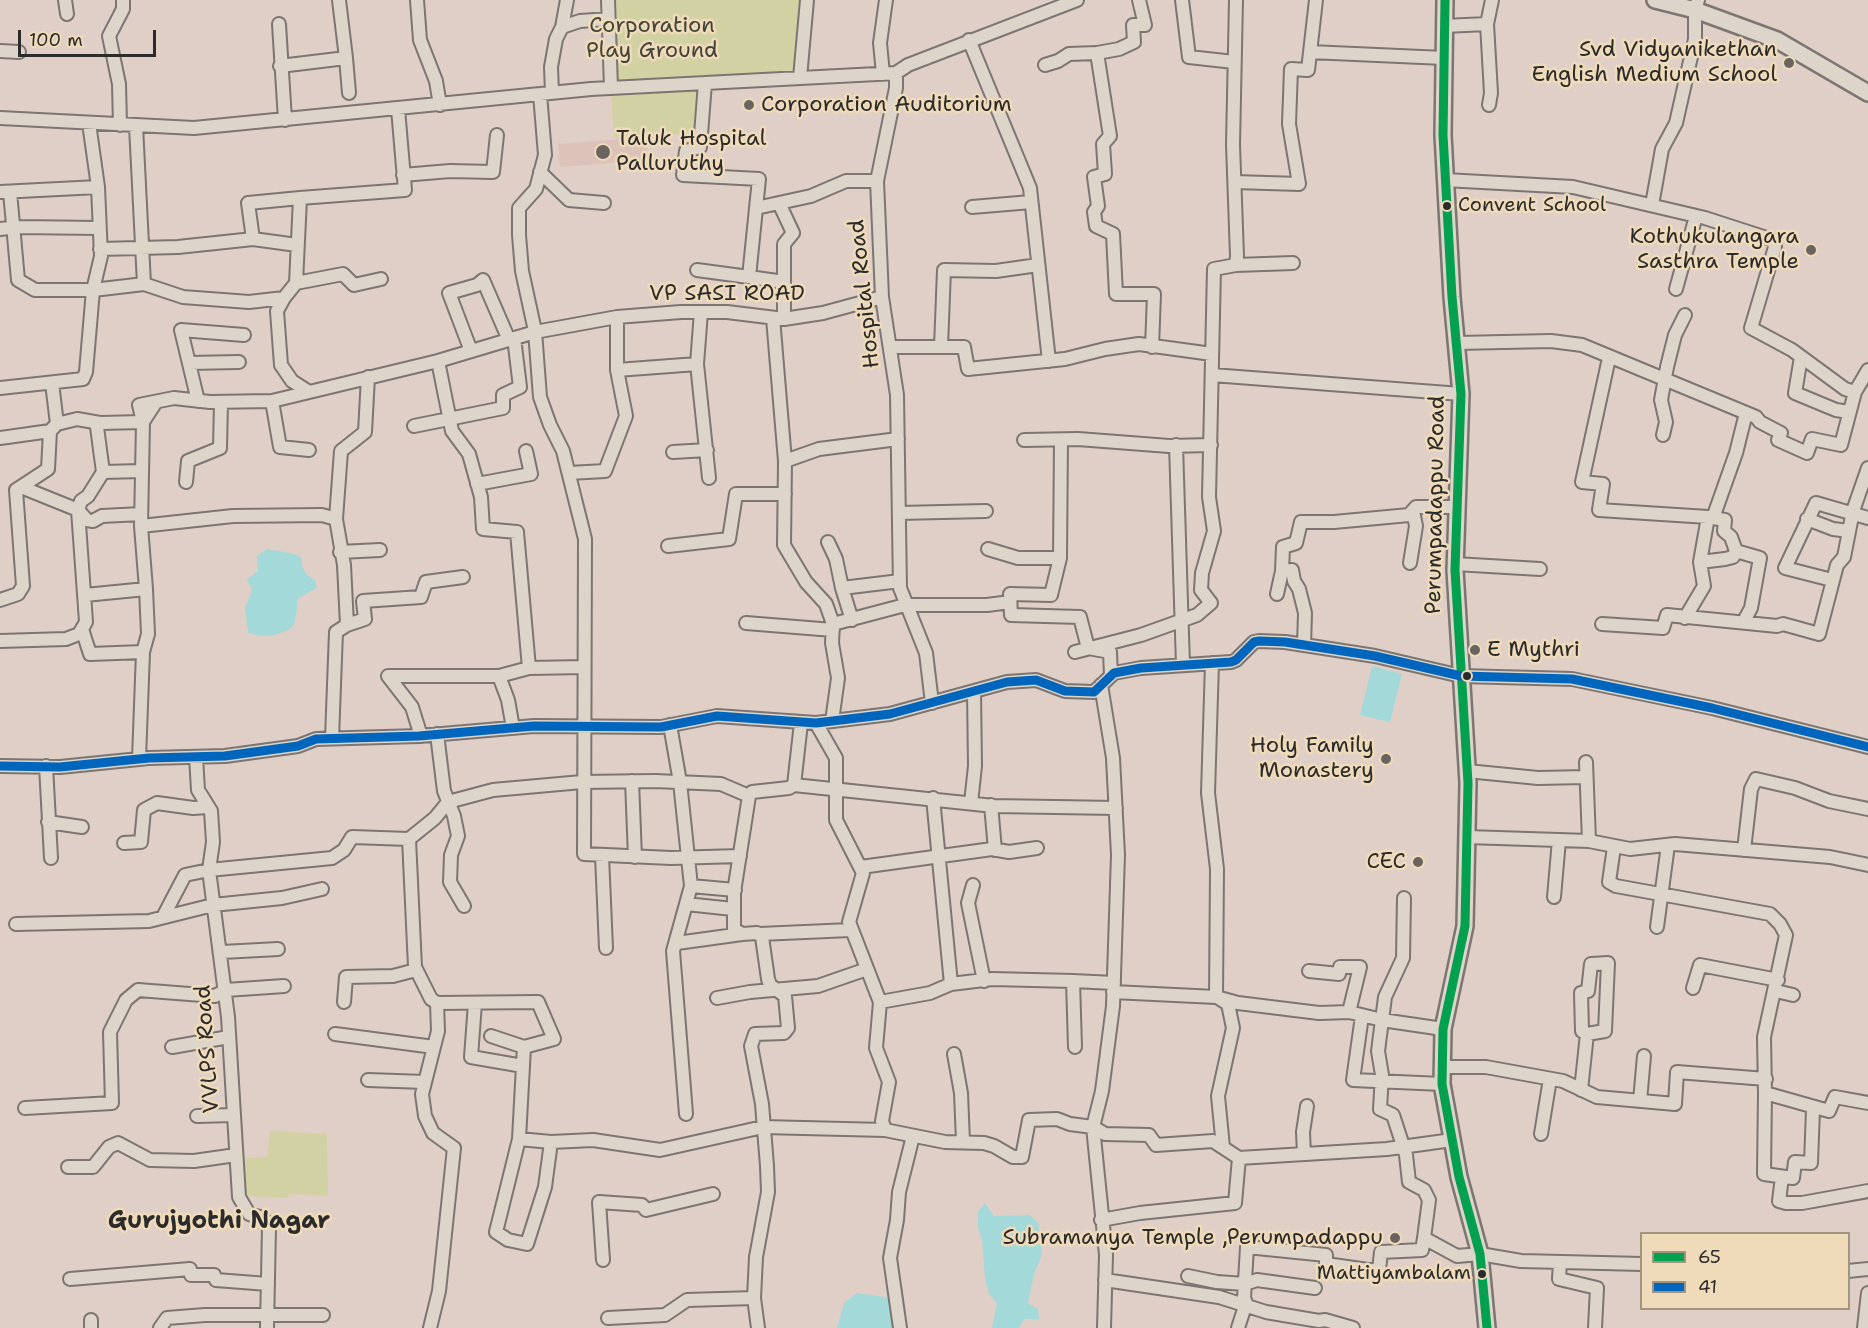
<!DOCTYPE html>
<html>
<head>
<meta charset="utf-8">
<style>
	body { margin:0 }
	#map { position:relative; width:1868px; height:1328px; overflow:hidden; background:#e0cfc6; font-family:"Shantell Sans",sans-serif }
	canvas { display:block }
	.legend { position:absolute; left:1640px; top:1232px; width:210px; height:78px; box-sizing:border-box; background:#efdbb9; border:2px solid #a19580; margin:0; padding:8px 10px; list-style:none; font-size:18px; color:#2b2b2b }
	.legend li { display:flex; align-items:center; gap:12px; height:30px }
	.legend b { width:30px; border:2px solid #a19580 }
	.scale { position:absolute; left:18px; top:30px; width:138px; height:27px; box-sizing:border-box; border:3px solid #2b2b2b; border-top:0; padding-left:8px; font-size:18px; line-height:21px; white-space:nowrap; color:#2b2b2b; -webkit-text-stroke:4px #efdbb9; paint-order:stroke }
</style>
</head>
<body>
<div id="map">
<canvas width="1868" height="1328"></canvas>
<ul class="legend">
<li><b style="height:8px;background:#02a04f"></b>65</li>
<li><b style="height:8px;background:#0065bd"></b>41</li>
</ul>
<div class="scale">100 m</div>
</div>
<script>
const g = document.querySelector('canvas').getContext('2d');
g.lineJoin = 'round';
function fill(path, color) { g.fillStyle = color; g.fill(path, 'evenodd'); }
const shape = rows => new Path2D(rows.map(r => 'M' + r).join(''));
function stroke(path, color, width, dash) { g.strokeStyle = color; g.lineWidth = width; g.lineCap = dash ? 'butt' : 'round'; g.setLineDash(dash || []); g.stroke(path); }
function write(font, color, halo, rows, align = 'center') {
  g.font = font + ' "Shantell Sans",sans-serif'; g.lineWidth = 5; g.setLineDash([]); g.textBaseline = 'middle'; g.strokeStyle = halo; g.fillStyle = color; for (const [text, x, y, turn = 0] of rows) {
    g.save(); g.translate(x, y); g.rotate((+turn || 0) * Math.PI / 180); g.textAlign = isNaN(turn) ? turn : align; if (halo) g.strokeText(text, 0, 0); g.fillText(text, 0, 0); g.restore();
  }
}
const built = shape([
	[646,137,648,160,560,167,558,144]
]);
const green = shape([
	[612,0,805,0,802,72,614,80],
	[705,88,701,133,614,138,611,92],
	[270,1131,327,1134,328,1196,289,1194,288,1198,245,1196,243,1158,267,1157]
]);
const water = shape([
	[267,549,295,554,302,558,302,566,307,575,315,580,317,588,297,599,297,610,294,625,290,629,275,635,263,636,248,633,245,608,252,590,247,579,258,571,257,556],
	[1372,666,1402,674,1390,722,1360,715],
	[985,1203,994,1216,1030,1215,1038,1223,1042,1254,1034,1274,1028,1303,1038,1309,1039,1319,1024,1319,1019,1328,992,1328,997,1303,989,1294,985,1279,982,1240,978,1228,978,1212],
	[857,1293,892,1298,897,1328,837,1328,844,1303]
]);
const minor = shape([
	[65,0,67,14],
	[417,0,420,40,436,81,440,105],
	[608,0,611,88],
	[1139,0,1145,25,1133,25,1134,42,1119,49,1097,53,1110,136,1103,144,1105,174,1094,177,1098,206,1094,212,1096,226,1113,234,1116,294,1154,294,1152,347],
	[1182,0,1189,57,1234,62],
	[279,24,285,120],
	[1444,26,1487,24],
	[562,27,567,0],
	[969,40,1030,188,1049,361],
	[0,51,19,52],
	[1310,52,1444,58],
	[346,58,349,93],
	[1045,65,1058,61,1069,54,1097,53],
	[280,66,346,58,339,0],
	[883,74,880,43,886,0],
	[800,78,807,0],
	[552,93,551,67,556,39,562,27,580,21,609,19],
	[540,94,545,155,536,189,519,208,519,235,522,271,535,331,540,397,550,425,563,451,585,539,584,854,671,858,740,856],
	[1489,105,1491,93,1487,24,1492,0],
	[0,118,194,128,591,89,896,73],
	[120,125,119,84,109,36,123,9,123,0],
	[540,172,569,200,604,203],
	[403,175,450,171,493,172,497,135],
	[1445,180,1573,187,1705,218,1773,240,1775,247,1751,328,1792,350,1845,389,1855,392,1868,370],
	[1235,182,1299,184,1289,124,1291,69,1308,70,1316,0],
	[0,192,98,187],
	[10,192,18,280,35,290,93,290,144,284,136,126],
	[779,203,811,196,846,181,877,181],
	[1652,205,1662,149,1676,123,1695,39,1695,10,1698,0],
	[972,207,1031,202],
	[756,208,779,203,793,233,784,244,784,319],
	[0,229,18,227,99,228],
	[253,239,297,245],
	[100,249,178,247,253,239,248,203,300,198],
	[1236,265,1293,263],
	[697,270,749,277,759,179,683,175,686,151,700,147,705,83],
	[749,277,784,282],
	[296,283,343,274,354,285,381,279],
	[144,284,183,297,249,302,284,298,296,283,300,198,405,190,398,109],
	[1676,289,1696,216],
	[284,298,277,311,281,365,292,381,309,392],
	[773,318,785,461,784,545,806,582,826,604,833,624,832,643,838,678,832,721],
	[1457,343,1551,341,1582,345,1756,417,1760,422,1781,433,1778,440,1807,453,1812,439,1841,445,1855,392],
	[890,347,964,347,968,369,1065,359,1105,349,1139,344,1212,354],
	[941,347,944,270,996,271,1038,265],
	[471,351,449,293,477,285,483,280,509,340],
	[1801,357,1795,393,1836,410,1849,412],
	[1609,358,1582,482,1603,484,1599,510,1708,517],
	[438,361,452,431,469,454,481,497,483,529,517,532,529,668,584,667],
	[189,363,239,362],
	[697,364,709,478],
	[617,370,697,364,701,312],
	[1212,375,1461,394],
	[52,383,57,424],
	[0,388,83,379,86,372,93,290,101,256,98,187,89,123],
	[198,401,181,330,244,335],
	[272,401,280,447,309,450],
	[414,426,503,408,503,395,520,387,514,338],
	[1663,435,1666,422,1661,400,1667,367,1675,335,1685,315],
	[0,438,50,431],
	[1024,440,1078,439,1169,446,1211,445],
	[1061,440,1060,558,1051,595,1010,594,1011,615,1080,617,1088,648,1110,652,1111,676],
	[1176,445,1183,665],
	[673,452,707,450],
	[785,461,819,449,898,439],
	[103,472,142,471],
	[569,473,605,471,626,416,617,370,617,317],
	[186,482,188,461,220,448,221,402],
	[477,484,531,474,526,451],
	[21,487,78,510,87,520,93,521,102,516,141,514],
	[899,513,986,511],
	[336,519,341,451,365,432,368,377],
	[1807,519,1833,529,1849,531],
	[141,526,233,516,322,515,336,519,344,565,347,625,336,632,332,738],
	[828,542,836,559,842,588],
	[668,546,729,539,736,494,785,494],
	[988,549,1018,558,1060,558],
	[1736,551,1760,558,1751,608,1744,621],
	[340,552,380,550],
	[1700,562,1725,559,1733,557,1736,551,1731,537,1724,531,1725,520,1713,518],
	[1410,563,1416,526,1413,511],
	[1455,564,1540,569],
	[1832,580,1785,568,1816,503,1868,518],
	[146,589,141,526,143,422,139,405,174,398,210,402,272,401,438,361,535,332,617,317,681,312,727,312,784,319,823,313,882,297],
	[1277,594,1282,571],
	[85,595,146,589,148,634,143,652,139,759],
	[0,600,18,594,23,586,16,490,48,469,50,431,57,424,77,419,100,423],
	[1685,618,1704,586,1700,562,1708,517,1713,518,1736,453,1746,413],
	[852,620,842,588,900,581],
	[746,623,833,630],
	[833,624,905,605,987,605,1010,602],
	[1602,624,1663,628,1667,615,1777,626,1783,624,1819,634,1837,565,1844,557,1853,511,1868,468],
	[347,625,365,619,363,601,421,597,426,582,463,577],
	[82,629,90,654,143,652],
	[0,641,66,639,79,634,86,622,78,510,81,501,88,496,103,472,97,427,100,423,143,422,156,402],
	[1304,645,1305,613,1299,589,1294,581,1292,570,1282,571,1283,547,1296,543,1301,522,1334,522,1409,515,1416,507,1457,507],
	[1075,652,1141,635,1197,615,1211,603,1201,590,1202,573,1214,531,1209,497,1214,269,1236,265,1237,256,1233,145,1236,0],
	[1212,663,1208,793,1217,869,1216,997],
	[1101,685,1113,758,1118,855,1113,1006,1102,1091,1093,1127,1106,1255,1104,1328],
	[932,703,926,653,900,588,897,395,882,297,877,181,896,88,896,73,908,65,1077,0],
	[816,723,836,758,836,820,863,873,849,922,880,1002,876,1048,889,1082,882,1121,885,1130,945,1142,984,1143,994,1146,1013,1157,1022,1157,1029,1120,1057,1119,1070,1124,1093,1127,1105,1134,1149,1135,1156,1145,1213,1141,1239,1158,1235,1203,1140,1213,1101,1220],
	[670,725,680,782,691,886,735,890],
	[513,728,508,700,499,676,529,668],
	[437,734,444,791,454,816,458,836,451,855,450,882,464,906],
	[421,736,412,707,388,676,499,676],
	[196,757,198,790,211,811,213,842,209,870,228,1017,239,1197,249,1214,263,1218,269,1227,267,1328],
	[1586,762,1589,841],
	[0,766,60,767,149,758,225,756,298,746,316,739,419,736,534,726,661,727,717,716,816,723,890,714,1007,682,1036,680,1065,691,1094,692,1114,673,1141,668,1231,662,1236,660,1254,642,1259,641,1285,642,1375,656,1461,676,1572,679,1712,708,1868,747],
	[46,766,51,858],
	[1467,771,1538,778,1586,777],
	[632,781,635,857],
	[794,785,994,806,1116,808],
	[971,803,975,766,974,691],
	[991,805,995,850],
	[48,822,82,827],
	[1467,837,1589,841,1630,849,1675,844,1830,857,1868,865],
	[409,839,415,967,431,999,437,1003,538,1002,554,1039,524,1047,491,1036],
	[124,843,141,842,144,810,157,803,193,808,208,807],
	[1614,847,1609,882,1616,886,1770,914,1780,924,1786,935,1764,1037,1765,1093,1829,1111,1835,1097,1868,1103],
	[1744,850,1751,789,1756,779,1795,788,1829,801,1868,809],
	[602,856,606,948],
	[861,867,992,849,1009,852,1037,848],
	[973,885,968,903,984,981],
	[1554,897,1559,840],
	[1404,898,1403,958,1385,997,1378,1051,1382,1075,1380,1109,1393,1115,1406,1155,1409,1182,1424,1190,1429,1200,1424,1238,1457,1256,1480,1254,1521,1261,1642,1264],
	[686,904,733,909],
	[163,917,185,875,209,870,332,858,344,850,352,837,409,839,435,818,448,802,493,790,582,782,655,781,721,784,749,796],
	[16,924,149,921,213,905,282,898,322,889],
	[1657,927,1668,845],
	[760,934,850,930],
	[677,943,742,934],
	[222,952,278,949],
	[1309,971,1339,974,1340,967,1360,967,1349,1012],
	[1073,981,1114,983],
	[951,984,992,979,1073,981,1075,1047],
	[1693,988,1700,965,1778,980],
	[1776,991,1793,995],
	[1113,992,1216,997,1238,1003,1319,1013,1349,1012,1382,1020,1443,1029],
	[717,998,750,992,818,986,867,969],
	[1220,999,1228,1004,1233,1028,1218,1096,1223,1147],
	[344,1002,346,977,393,976,416,970],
	[880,1002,930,993,951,984,933,798],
	[475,1003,471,1057,523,1066],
	[1362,1016,1353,1080,1442,1084],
	[335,1034,434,1047],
	[172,1047,229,1037],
	[524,1047,519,1139,496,1232,508,1240,527,1244,545,1187,551,1142],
	[954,1054,961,1093,963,1142],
	[1442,1067,1486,1067,1563,1081,1597,1097,1675,1104,1677,1072,1766,1079],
	[368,1080,425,1082],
	[1581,1090,1587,1034,1582,1031,1581,993,1588,991,1591,964,1608,963,1605,1031,1587,1034],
	[1765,1093,1764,1174,1793,1178,1795,1162,1811,1163,1813,1109],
	[1640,1101,1644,1056],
	[25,1108,112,1103,110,1032,126,1000,138,990,215,996,226,990,284,986],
	[686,1114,673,951,691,886],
	[197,1116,233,1115],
	[1541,1134,1550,1079],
	[519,1139,551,1142,593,1140,660,1150,763,1127,885,1130],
	[1304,1154,1303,1132,1307,1106],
	[1239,1158,1387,1149,1452,1140],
	[68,1167,93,1167,109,1147,118,1143,150,1160,194,1161,236,1155],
	[1782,1177,1779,1201,1786,1203,1802,1203,1868,1191],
	[603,1260,599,1202,642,1205,646,1210,713,1194],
	[1560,1262,1559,1279,1597,1288,1595,1328],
	[1848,1271,1868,1269],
	[1188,1276,1217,1282,1245,1284,1257,1280,1315,1288],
	[70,1279,190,1269,191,1275,214,1275,216,1280,268,1284],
	[1105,1280,1219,1297,1266,1312,1319,1321,1325,1320,1353,1328],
	[608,1318,665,1315,687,1300,754,1298],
	[91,1320,91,1328],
	[160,1328,167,1318,205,1315,323,1315],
	[430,1328,439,1291,454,1148,433,1133,425,1116,422,1094,438,1031,437,1003],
	[758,1328,754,1298,756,1257,768,1192,767,1166,762,1104,751,1046,755,1034,784,1033,788,1028,785,996,770,985,768,979,762,937,757,933,742,934,734,929,734,892,749,796,752,792,789,788,794,785,801,723],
	[900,1328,890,1258,897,1220,899,1192,913,1136],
	[1238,1328,1246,1303,1244,1298,1247,1247,1326,1255,1326,1264,1368,1270,1379,1270,1381,1252,1422,1250,1424,1238],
	[1864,1328,1868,1293]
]);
const major = shape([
	[1445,0,1443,135,1452,297,1461,394,1455,570,1468,783,1465,926,1443,1029,1442,1084,1459,1177,1480,1254,1487,1328],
	[1655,0,1695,10,1777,40,1868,93]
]);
const bus1 = shape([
	[1445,0,1443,135,1452,297,1461,394,1455,570,1468,783,1465,926,1443,1029,1442,1084,1459,1177,1480,1254,1487,1328]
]);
const bus2 = shape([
	[0,766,60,767,149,758,225,756,298,746,316,739,419,736,534,726,661,727,717,716,816,723,890,714,1007,682,1036,680,1065,691,1094,692,1114,673,1141,668,1231,662,1236,660,1254,642,1259,641,1285,642,1375,656,1461,676,1572,679,1712,708,1868,747]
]);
const markers = [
	[1789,63,6,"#6a6461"],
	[749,105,6,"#6a6461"],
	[603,152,8,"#6a6461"],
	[1447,206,5,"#2b2b2b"],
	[1811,250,6,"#6a6461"],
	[1475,650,6,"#6a6461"],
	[1467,676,5,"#2b2b2b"],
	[1386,759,6,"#6a6461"],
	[1418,862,6,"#6a6461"],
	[1395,1238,6,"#6a6461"],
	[1482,1274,5,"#2b2b2b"]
];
const busNames = [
	["Convent School",1458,206],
	["Mattiyambalam",1471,1274,"right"]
];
const parkNames = [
	["Corporation",652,26],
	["Play Ground",652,51]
];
const poiNames = [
	["Svd Vidyanikethan",1777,50],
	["English Medium School",1777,75],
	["Corporation Auditorium",761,105,"left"],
	["Taluk Hospital",616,139,"left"],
	["Palluruthy",616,164,"left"],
	["Kothukulangara",1799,237],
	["Sasthra Temple",1799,262],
	["E Mythri",1487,650,"left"],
	["Holy Family",1374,746],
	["Monastery",1374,771],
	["CEC",1406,862],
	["Subramanya Temple ,Perumpadappu",1383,1238]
];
const streetNames = [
	["VP SASI ROAD",727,294],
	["Hospital Road",865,294,-96],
	["Perumpadappu Road",1436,505,-89],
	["VVLPS Road",208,1049,-94]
];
const neighbourhoodNames = [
	["Gurujyothi Nagar",219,1222]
];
fill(built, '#ddc2ba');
fill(green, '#d2d1a3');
fill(water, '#a4d9da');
stroke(minor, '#7c7571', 16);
stroke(major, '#7c7571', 20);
stroke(minor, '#ddd5ca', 12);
stroke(major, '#ddd5ca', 15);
stroke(bus1, '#02a04f', 9);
stroke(bus2, '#0065bd', 9);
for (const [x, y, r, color] of markers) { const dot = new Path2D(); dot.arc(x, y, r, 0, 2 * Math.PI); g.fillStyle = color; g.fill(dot); stroke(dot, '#efdbb9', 2); }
write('20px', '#2b2b2b', '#efdbb9', busNames, 'left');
write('22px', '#424439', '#efdbb9', parkNames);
write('22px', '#2b2b2b', '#efdbb9', poiNames, 'right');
write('22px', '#2b2b2b', '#efdbb9', streetNames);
write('bold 24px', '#2b2b2b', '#efdbb9', neighbourhoodNames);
</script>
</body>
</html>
